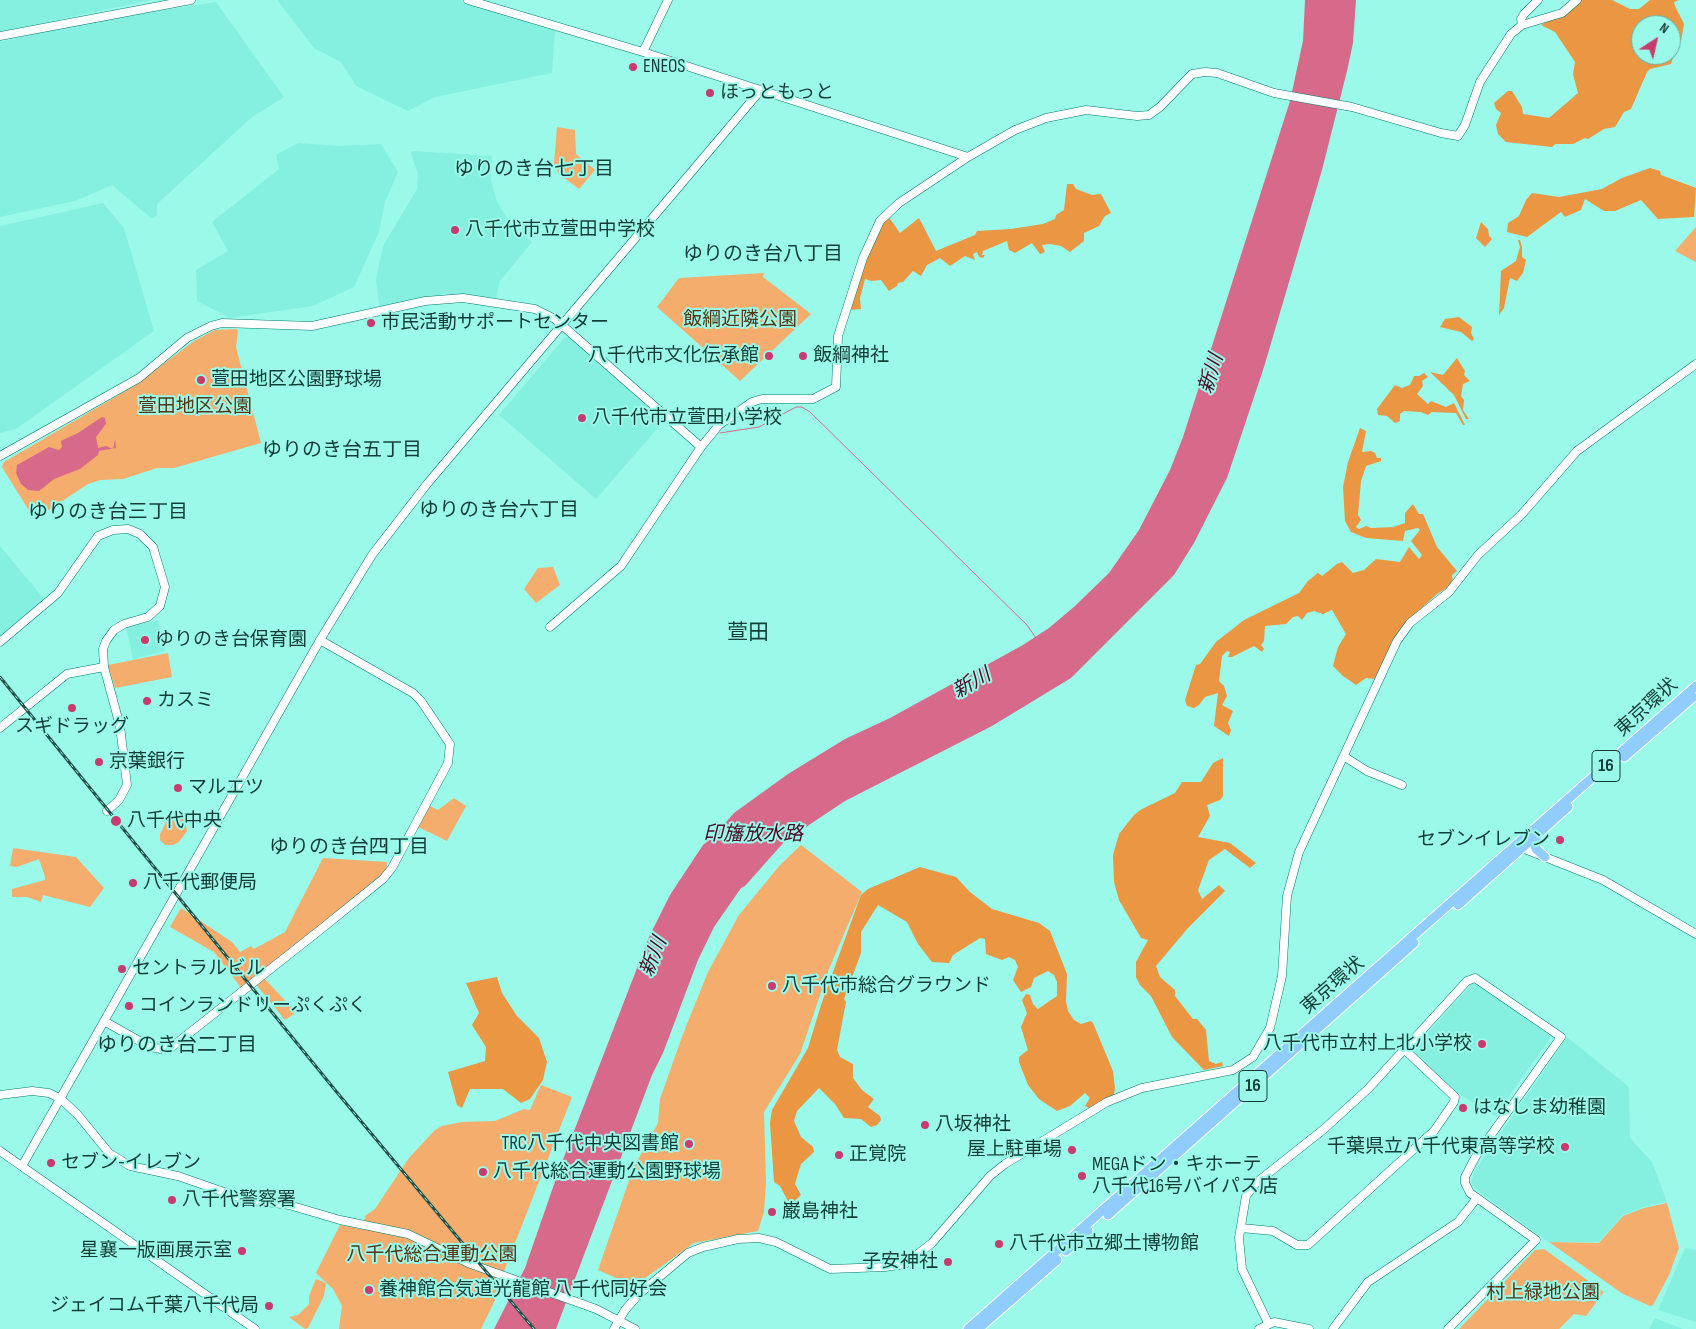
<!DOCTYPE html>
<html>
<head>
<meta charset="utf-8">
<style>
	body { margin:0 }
	#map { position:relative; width:1696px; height:1329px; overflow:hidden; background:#9bf9e9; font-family:"Sofia Sans Condensed",sans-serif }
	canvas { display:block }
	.north { position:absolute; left:1631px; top:15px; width:50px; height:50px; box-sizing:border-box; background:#9bf9e9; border:1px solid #65aea2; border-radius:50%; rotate:35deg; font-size:14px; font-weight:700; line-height:20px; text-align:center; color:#143d37 }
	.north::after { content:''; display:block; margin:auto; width:18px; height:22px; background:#c73b6e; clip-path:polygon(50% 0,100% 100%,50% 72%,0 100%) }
</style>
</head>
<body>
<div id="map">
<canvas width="1696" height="1329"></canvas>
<div class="north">N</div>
</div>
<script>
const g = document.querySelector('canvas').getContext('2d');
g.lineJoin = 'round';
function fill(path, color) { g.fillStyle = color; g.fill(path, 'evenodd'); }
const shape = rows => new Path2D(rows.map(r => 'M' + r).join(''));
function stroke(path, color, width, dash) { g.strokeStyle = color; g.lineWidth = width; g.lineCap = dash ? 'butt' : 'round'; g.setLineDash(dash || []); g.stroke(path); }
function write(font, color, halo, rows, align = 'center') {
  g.font = font + ' "Sofia Sans Condensed","Noto Sans JP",sans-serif'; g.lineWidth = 4; g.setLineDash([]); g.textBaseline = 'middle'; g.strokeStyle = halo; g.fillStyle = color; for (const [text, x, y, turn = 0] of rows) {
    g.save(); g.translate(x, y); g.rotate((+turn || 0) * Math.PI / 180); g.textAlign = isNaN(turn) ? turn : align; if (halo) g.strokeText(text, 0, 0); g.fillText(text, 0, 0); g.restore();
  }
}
const built = shape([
	[0,0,152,0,0,32],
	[277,0,460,0,555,29,552,73,435,97,408,111,356,86,341,62,314,48],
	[216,2,284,97,251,118,157,204,157,215,152,219,112,185,75,201,0,217,0,42,75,24],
	[298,143,341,146,381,144,398,172,385,202,379,232,354,287,313,306,230,318,197,301,196,270,228,251,212,222,279,169,276,155],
	[413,151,492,156,491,180,497,202,507,218,532,242,500,281,496,298,444,294,382,307,379,305,376,279,383,246,417,189,418,174,411,153],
	[103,203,124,228,154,331,16,429,0,433,0,226],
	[565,337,569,337,664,421,596,499,499,415],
	[0,546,45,600,0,638],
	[158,620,165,651,133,659,126,627],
	[1473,983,1504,1002,1551,1037,1495,1116,1454,1091,1410,1052],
	[1567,1037,1629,1087,1630,1138,1652,1162,1667,1202,1644,1207,1623,1215,1599,1242,1548,1242,1474,1188,1471,1183,1474,1172],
	[1685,1248,1696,1250,1696,1322,1658,1310],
	[1655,1318,1683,1329,1649,1329]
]);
const green = shape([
	[557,127,575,130,576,154,595,170,579,189,559,174,554,164],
	[1696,227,1696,262,1675,251],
	[764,273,763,277,811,314,740,381,657,307,679,278],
	[236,329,238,331,236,347,261,443,174,468,157,468,123,479,100,480,88,484,44,513,28,509,2,467,4,462,134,386,194,341,215,330],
	[553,567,560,585,536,603,524,589,538,568],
	[168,653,172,677,115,688,108,665],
	[454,798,466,806,447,841,418,827,430,806,438,810],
	[175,815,184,817,187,831,179,842,173,845,165,845,160,840,160,834,166,822],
	[801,845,862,892,829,969,800,1054,764,1112,766,1184,764,1212,758,1231,694,1243,634,1286,598,1270,633,1169,658,1123,660,1099,683,1034,708,972,739,915,780,865],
	[13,848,76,857,104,888,90,907,43,895,41,902,27,897,12,897,12,889,45,880,45,877,39,859,17,867,10,866],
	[323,858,387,862,386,873,262,976,293,1009,294,1014,285,1020,254,982,242,989,214,952,170,927,181,908,232,942,240,952,251,946,254,949,285,932],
	[541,1085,572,1097,494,1297,495,1300,481,1329,339,1329,342,1306,333,1289,316,1273,340,1225,361,1229,366,1215,375,1209,409,1158,435,1130,442,1126,462,1122,495,1121,524,1109,530,1110],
	[1667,1203,1679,1248,1669,1275,1653,1305,1650,1306,1623,1294,1549,1242,1599,1243,1623,1216,1644,1208],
	[1544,1249,1604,1292,1586,1316,1574,1314,1559,1329,1459,1329,1535,1250],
	[316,1279,326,1283,324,1296,308,1328,305,1329,289,1317,298,1315,309,1304,309,1296]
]);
const forest = shape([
	[1580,0,1612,0,1630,9,1639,9,1650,0,1679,0,1674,2,1675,6,1684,24,1681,41,1677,46,1671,64,1650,69,1647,72,1631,109,1624,112,1615,127,1604,129,1588,139,1585,138,1573,144,1555,144,1552,147,1506,142,1498,134,1496,125,1501,113,1496,109,1494,103,1508,91,1512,91,1522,107,1523,114,1549,118,1578,93,1573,74,1575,62,1555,32,1541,25],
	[1641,25,1671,25,1671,55,1641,55],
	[1650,168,1660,171,1661,175,1696,188,1694,217,1658,219,1641,200,1615,211,1604,211,1585,199,1581,210,1565,217,1561,212,1527,237,1507,232,1508,223,1519,216,1526,200,1532,193,1559,197,1602,189,1622,178],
	[1067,184,1073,184,1076,189,1092,195,1101,194,1111,213,1105,216,1099,226,1084,233,1084,241,1070,252,1061,246,1050,244,1042,245,1045,252,1040,254,1032,243,1015,253,1009,250,1007,241,983,251,982,255,985,255,983,258,979,257,977,252,973,254,975,260,965,256,950,266,940,258,927,265,921,276,913,271,903,282,898,283,897,286,889,291,881,280,871,281,865,279,860,298,861,309,848,310,862,270,883,223,888,216,900,233,919,218,936,251,975,235,977,231,1011,229,1043,224,1055,219,1056,215,1064,210],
	[1481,222,1488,229,1489,236,1492,239,1485,247,1476,238],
	[1518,240,1520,240,1522,247,1522,257,1526,260,1523,273,1517,281,1510,278,1504,308,1499,315,1501,271,1516,261,1520,247],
	[1459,317,1472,327,1471,333,1474,339,1472,341,1461,332,1440,327,1445,319],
	[1457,358,1465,371,1464,375,1470,381,1463,384,1461,396,1464,400,1463,410,1469,419,1466,419,1454,395,1430,372,1443,375],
	[1424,373,1428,377,1422,381,1423,386,1417,394,1428,404,1431,401,1446,407,1454,403,1465,425,1463,425,1456,413,1432,412,1428,415,1421,412,1404,411,1400,414,1400,421,1395,423,1387,416,1378,415,1377,409,1395,385,1402,388,1410,385,1414,376,1419,376],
	[1360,428,1366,431,1362,452,1371,451,1375,453,1377,458,1381,458,1381,461,1366,466,1361,481,1358,515,1361,520,1356,527,1359,529,1366,526,1371,528,1394,527,1405,523,1405,513,1413,504,1419,514,1423,514,1437,547,1457,571,1452,575,1453,584,1437,594,1405,623,1398,632,1376,679,1366,678,1356,685,1343,676,1333,666,1338,647,1346,634,1332,610,1323,614,1314,611,1307,613,1302,620,1298,616,1293,617,1286,624,1265,626,1264,641,1261,645,1264,649,1262,652,1254,646,1232,657,1228,657,1230,652,1227,651,1222,656,1219,681,1224,686,1227,696,1222,705,1233,711,1228,723,1231,730,1229,736,1214,726,1218,693,1205,697,1199,705,1194,708,1187,706,1185,700,1196,665,1200,664,1216,642,1244,620,1299,593,1308,581,1318,573,1322,576,1337,564,1342,562,1353,573,1364,570,1376,559,1400,562,1409,547,1419,559,1422,555,1411,541,1420,530,1418,528,1405,531,1403,541,1366,538,1351,532,1345,521,1343,487,1348,462],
	[1223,758,1223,796,1220,800,1207,805,1210,816,1198,837,1230,843,1256,863,1250,868,1225,849,1209,860,1198,890,1202,899,1219,885,1225,891,1188,928,1156,966,1160,977,1175,990,1175,996,1193,1019,1197,1019,1206,1030,1209,1061,1216,1064,1222,1062,1223,1066,1204,1070,1172,1037,1151,996,1140,985,1136,977,1136,962,1148,940,1141,938,1119,900,1114,882,1113,855,1119,834,1134,815,1142,809,1175,793,1182,782,1201,782,1213,763],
	[920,867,956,877,970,892,992,909,1039,923,1050,931,1067,974,1066,1001,1068,1011,1074,1020,1081,1024,1091,1021,1093,1023,1113,1071,1115,1088,1114,1095,1089,1108,1085,1106,1090,1098,1085,1093,1070,1106,1057,1111,1039,1099,1028,1085,1019,1062,1019,1057,1028,1050,1021,1027,1027,1013,1022,1000,1026,994,1030,995,1033,1004,1038,1009,1057,996,1057,982,1054,975,1048,971,1034,978,1031,987,1021,992,1013,980,1018,967,1015,960,1009,957,1002,960,986,954,985,939,980,938,953,955,949,963,932,962,918,944,907,922,878,905,861,932,861,953,844,999,846,1002,837,1050,840,1057,853,1064,853,1078,862,1090,874,1099,868,1107,880,1116,881,1120,877,1125,871,1127,861,1119,844,1118,835,1104,819,1088,797,1111,794,1121,801,1137,813,1147,814,1152,801,1164,795,1184,801,1195,790,1205,780,1186,774,1182,770,1123,772,1110,808,1048,821,1005,861,895,868,889],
	[497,977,502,993,517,1016,539,1038,547,1062,543,1080,530,1099,521,1103,503,1089,470,1089,462,1108,457,1105,448,1072,485,1061,486,1047,472,1025,479,1013,466,983]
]);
const water = shape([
	[1305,0,1356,0,1353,43,1347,71,1322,170,1264,367,1227,478,1194,543,1174,575,1071,678,992,726,845,801,785,841,745,886,741,888,714,927,698,960,663,1053,652,1075,556,1329,494,1329,525,1268,559,1170,649,937,670,895,703,845,714,836,734,813,788,774,845,739,890,718,1023,645,1049,628,1075,606,1109,573,1139,530,1170,470,1183,437,1290,101,1303,41],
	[102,417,105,418,106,424,96,437,98,448,106,446,113,449,115,440,116,448,99,451,98,455,80,469,54,479,39,491,28,490,21,484,16,473,17,465,49,447,59,450,62,447,61,441,65,439,78,433]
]);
const stream = shape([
	[720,433,759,427,796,407,802,407,810,412,1027,625,1036,638]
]);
const secondary = shape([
	[468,0,643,52,968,157],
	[1522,25,1521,19,1524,14,1538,0],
	[0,36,191,0],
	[643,52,668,0],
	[0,456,139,378,187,338,211,326,222,323,312,326,425,301,463,298,535,309,555,319,701,447],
	[550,627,621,566,701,447,719,425,752,402,762,399,813,399,836,387,838,336,863,258,880,221,899,203,968,157,1015,130,1046,118,1086,110,1137,116,1149,115,1160,107,1192,74,1205,72,1217,73,1274,93,1352,107,1441,133,1458,136,1465,125,1480,82,1511,34,1522,25,1562,13,1577,0],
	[0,642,58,593,98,536,113,530,128,529,140,534,153,547,165,587,160,606,148,617,124,624,114,630,106,641,103,649,104,667,120,726,127,785,119,800,107,811],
	[0,728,67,674,104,667],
	[1345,757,1367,771,1402,785],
	[1517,846,1603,880,1696,934],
	[104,1021,150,1047,161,1049,173,1046,325,926,383,879,392,868,448,763,450,744,421,701,413,693,320,640],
	[0,1095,32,1091,49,1093,61,1099,78,1115,109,1153,130,1166,178,1176,244,1199,289,1205,340,1220,408,1234,468,1263,596,1309,635,1329],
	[0,1151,255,1329],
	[22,1166,320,640,372,555,427,484,760,91],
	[1241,1228,1273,1231,1297,1245,1308,1245,1434,1131,1454,1102,1455,1097,1405,1050],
	[1268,1323,1242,1269,1239,1238,1246,1196,1256,1183,1324,1129,1368,1089,1467,981,1475,978,1561,1037,1476,1156,1465,1177,1465,1183,1470,1193,1536,1240,1448,1329],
	[614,1329,625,1310,639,1294,688,1253,703,1247,738,1239,759,1238,776,1242,830,1269,885,1267,905,1264,932,1243,990,1176,1005,1164,1107,1102,1142,1088,1233,1070,1253,1057,1270,1028,1282,976,1287,896,1299,852,1397,641,1410,623,1449,592,1478,555,1522,514,1577,451,1696,364],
	[1259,1329,1274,1322,1309,1329],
	[1333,1329,1368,1282,1458,1222,1477,1198]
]);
const highway = shape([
	[1624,757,1693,697],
	[1537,836,1534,841,1536,849,1545,857],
	[1458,905,1568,807],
	[1108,1215,1414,943],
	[1066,1251,1088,1231],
	[968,1329,1696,686],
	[978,1329,1057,1260]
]);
const rail = shape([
	[0,677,335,1090,534,1329]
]);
const markers = [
	[633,67,5,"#c73b6e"],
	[710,93,5,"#c73b6e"],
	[455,230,5,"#c73b6e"],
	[371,323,5,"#c73b6e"],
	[769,356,5,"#c73b6e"],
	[803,356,5,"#c73b6e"],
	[201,380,5,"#c73b6e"],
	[582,418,5,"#c73b6e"],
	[145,640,5,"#c73b6e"],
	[147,701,5,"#c73b6e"],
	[72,708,5,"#c73b6e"],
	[99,762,5,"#c73b6e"],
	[178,788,5,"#c73b6e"],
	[116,821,6,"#c73b6e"],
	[1560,840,5,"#c73b6e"],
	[133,883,5,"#c73b6e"],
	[122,969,5,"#c73b6e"],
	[772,986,5,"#c73b6e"],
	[129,1006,5,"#c73b6e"],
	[1482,1044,5,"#c73b6e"],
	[1463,1108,5,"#c73b6e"],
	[925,1125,5,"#c73b6e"],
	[689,1144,5,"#c73b6e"],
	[1565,1147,5,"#c73b6e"],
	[1072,1150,5,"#c73b6e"],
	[839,1155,5,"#c73b6e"],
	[51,1163,5,"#c73b6e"],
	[483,1172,5,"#c73b6e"],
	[1082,1176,5,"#c73b6e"],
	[172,1200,5,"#c73b6e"],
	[772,1212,5,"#c73b6e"],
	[999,1244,5,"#c73b6e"],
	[242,1251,5,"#c73b6e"],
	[948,1262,5,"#c73b6e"],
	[369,1290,5,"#c73b6e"],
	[269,1306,5,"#c73b6e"]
];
const shields = [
	[1606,766,28],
	[1253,1086,28]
];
const shieldNames = [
	["16",1606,766],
	["16",1253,1086]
];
const poiNames = [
	["ENEOS",643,67],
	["ほっともっと",720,93],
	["八千代市立萱田中学校",465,230],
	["市民活動サポートセンター",381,323],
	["八千代市文化伝承館",759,356,"right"],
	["飯綱神社",813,356],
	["萱田地区公園野球場",211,380],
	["八千代市立萱田小学校",592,418],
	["ゆりのき台保育園",155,640],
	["カスミ",157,701],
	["スギドラッグ",72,727,"center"],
	["京葉銀行",109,762],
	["マルエツ",188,788],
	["八千代中央",127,821],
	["セブンイレブン",1550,840,"right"],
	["八千代郵便局",143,883],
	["セントラルビル",132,969],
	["八千代市総合グラウンド",782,986],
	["コインランドリーぷくぷく",139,1006],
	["八千代市立村上北小学校",1472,1044,"right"],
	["はなしま幼稚園",1473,1108],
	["八坂神社",935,1125],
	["TRC八千代中央図書館",679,1144,"right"],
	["千葉県立八千代東高等学校",1555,1147,"right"],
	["屋上駐車場",1062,1150,"right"],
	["正覚院",849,1155],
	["セブン-イレブン",61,1163],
	["MEGAドン・キホーテ",1092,1165],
	["八千代16号バイパス店",1092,1187],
	["八千代総合運動公園野球場",493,1172],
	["八千代警察署",182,1200],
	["巌島神社",782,1212],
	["八千代市立郷土博物館",1009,1244],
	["星襄一版画展示室",232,1251,"right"],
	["子安神社",938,1262,"right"],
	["養神館合気道光龍館 八千代同好会",379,1290],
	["ジェイコム千葉八千代局",259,1306,"right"]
];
const parkNames = [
	["飯綱近隣公園",740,320],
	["萱田地区公園",195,407],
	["八千代総合運動公園",432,1255],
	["村上緑地公園",1543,1293]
];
const streetNames = [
	["東京環状",1647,708,-42],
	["東京環状",1333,986,-41]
];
const neighbourhoodNames = [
	["ゆりのき台七丁目",534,170],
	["ゆりのき台八丁目",763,255],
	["ゆりのき台五丁目",342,451],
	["ゆりのき台六丁目",499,511],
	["ゆりのき台三丁目",108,513],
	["ゆりのき台四丁目",349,848],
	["ゆりのき台二丁目",177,1046]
];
const waterNames = [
	["新川",1212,374,-73],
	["新川",972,684,-30],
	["印旛放水路",753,835],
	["新川",654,957,-68]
];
const quarterNames = [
	["萱田",748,634]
];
fill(built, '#85f0df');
fill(green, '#f4ad6c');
fill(forest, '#ea9642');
fill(water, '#d76a8b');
stroke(stream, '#d76a8b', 1);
stroke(secondary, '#027a6d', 9);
stroke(highway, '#fff', 11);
stroke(secondary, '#fff', 8);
stroke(highway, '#90ccfc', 9);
stroke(rail, '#225049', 3);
stroke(rail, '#9bf9e9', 1, [4]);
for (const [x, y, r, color] of markers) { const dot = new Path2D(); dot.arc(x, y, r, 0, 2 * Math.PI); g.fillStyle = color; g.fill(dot); stroke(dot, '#9bf9e9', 2); }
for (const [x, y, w] of shields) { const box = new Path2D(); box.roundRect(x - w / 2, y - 15.5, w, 31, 4); g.fillStyle = '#9bf9e9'; g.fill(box); stroke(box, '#143d37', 1); }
write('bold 18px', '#143d37', null, shieldNames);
write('19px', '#143d37', '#9bf9e9', poiNames, 'left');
write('19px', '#573513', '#9bf9e9', parkNames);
write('19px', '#143d37', '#9bf9e9', streetNames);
write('20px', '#143d37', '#9bf9e9', neighbourhoodNames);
write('italic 20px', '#4e0825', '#9bf9e9', waterNames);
write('21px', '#143d37', '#9bf9e9', quarterNames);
</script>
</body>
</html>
